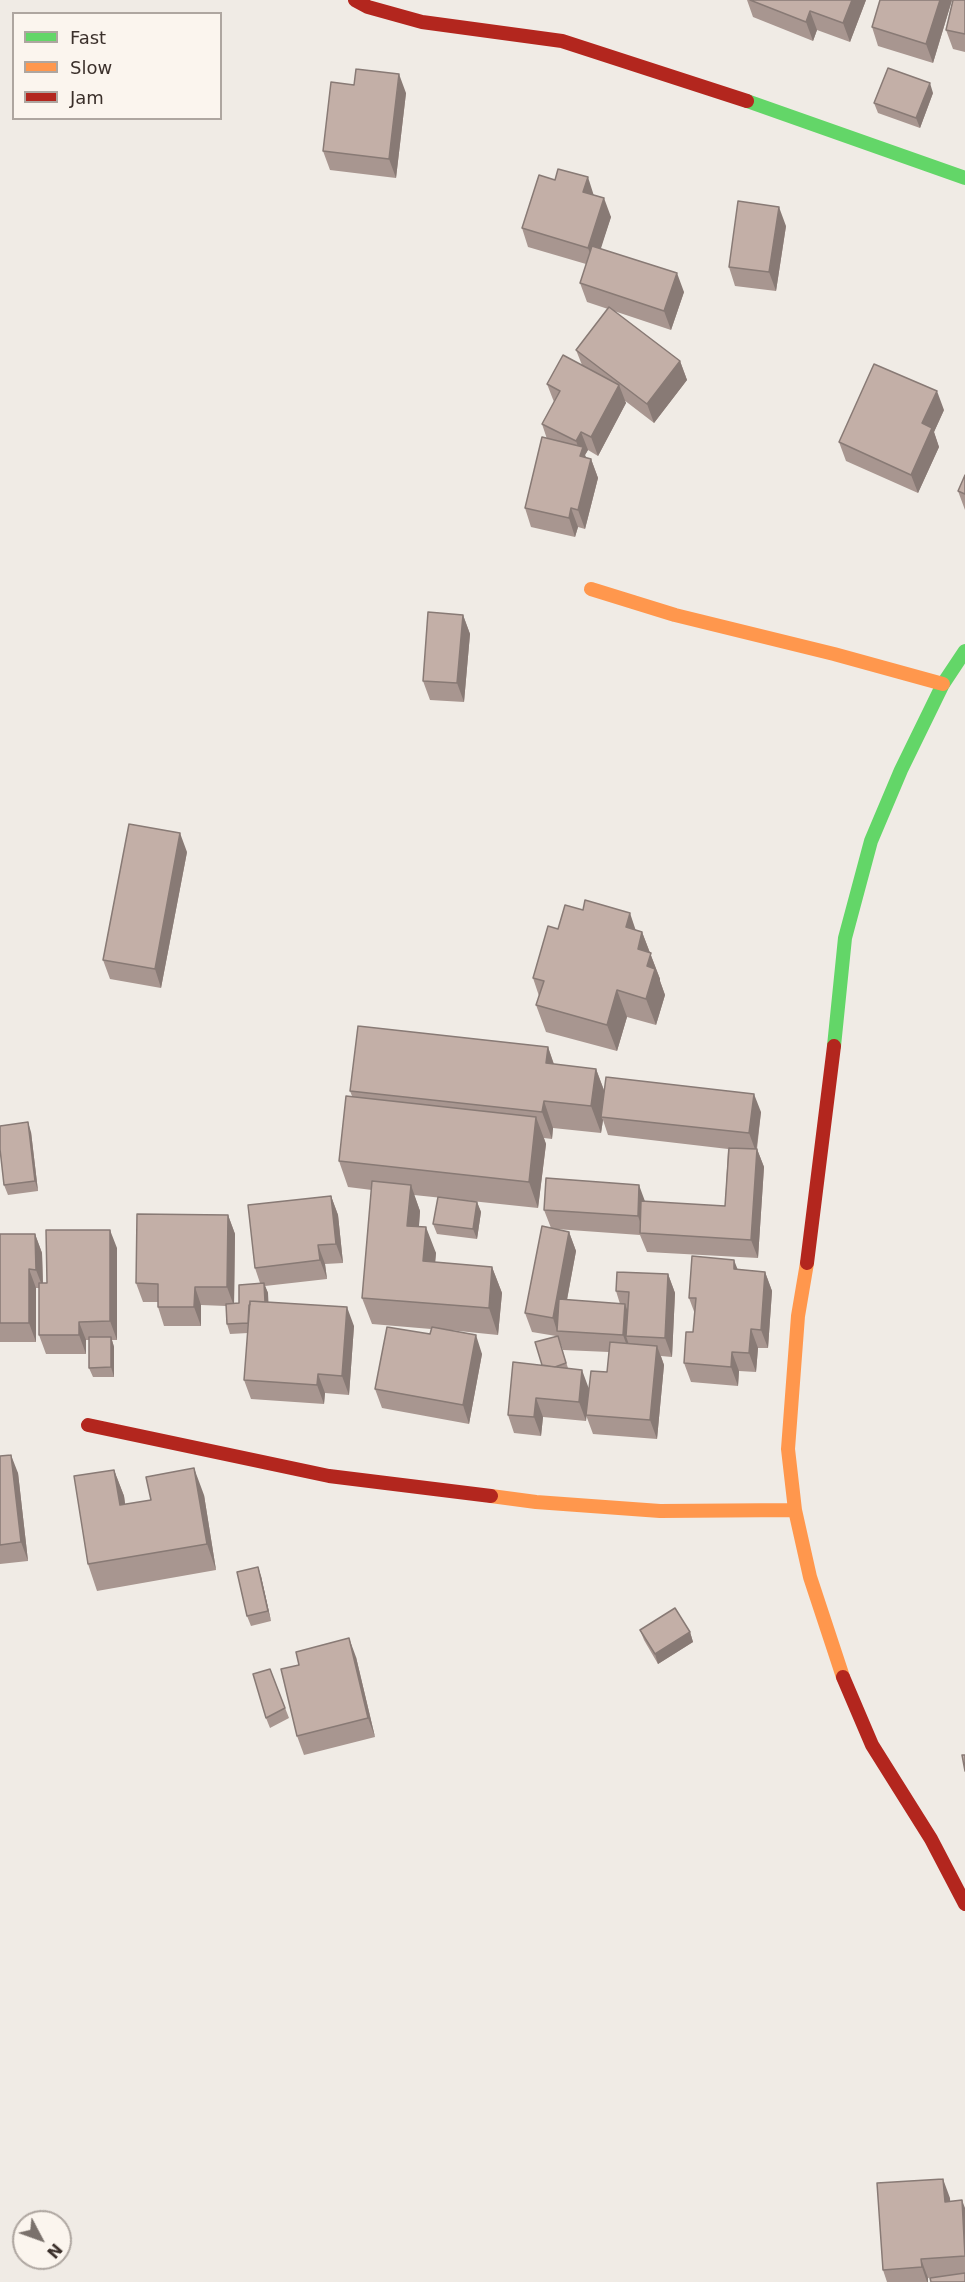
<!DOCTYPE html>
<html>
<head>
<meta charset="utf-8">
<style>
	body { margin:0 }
	#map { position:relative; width:965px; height:2282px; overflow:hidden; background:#f0ebe5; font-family:"DejaVu Sans",sans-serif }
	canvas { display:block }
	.legend { position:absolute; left:12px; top:12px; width:210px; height:108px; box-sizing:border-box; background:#fbf5ee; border:2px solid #aea6a0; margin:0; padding:8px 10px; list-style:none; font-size:18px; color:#3b302b }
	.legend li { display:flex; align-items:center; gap:12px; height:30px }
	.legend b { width:30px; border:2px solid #aea6a0 }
	.north { position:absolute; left:12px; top:2210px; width:60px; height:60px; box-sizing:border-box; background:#fbf5ee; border:2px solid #aea6a0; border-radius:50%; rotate:131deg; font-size:16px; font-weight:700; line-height:24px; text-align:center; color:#3b302b }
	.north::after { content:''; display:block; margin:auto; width:21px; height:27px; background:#7a716c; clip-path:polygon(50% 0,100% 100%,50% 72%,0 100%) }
</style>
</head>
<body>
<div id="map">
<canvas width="965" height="2282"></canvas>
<ul class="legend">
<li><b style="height:8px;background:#63d668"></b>Fast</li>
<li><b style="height:8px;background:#ff974d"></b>Slow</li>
<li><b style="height:8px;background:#b3261e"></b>Jam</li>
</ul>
<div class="north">N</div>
</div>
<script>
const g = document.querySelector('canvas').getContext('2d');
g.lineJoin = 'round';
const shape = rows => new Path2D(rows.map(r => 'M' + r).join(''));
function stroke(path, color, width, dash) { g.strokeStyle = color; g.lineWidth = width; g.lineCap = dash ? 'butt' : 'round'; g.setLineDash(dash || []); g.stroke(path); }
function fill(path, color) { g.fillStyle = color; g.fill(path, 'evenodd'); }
const fast = shape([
	[747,101,965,178],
	[834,1046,845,938,871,841,901,770,943,684,965,651]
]);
const slow = shape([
	[591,589,675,615,834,654,943,684],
	[807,1263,798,1316,788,1449,795,1510,810,1577,843,1677],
	[491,1496,536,1502,660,1511,795,1510]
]);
const jam = shape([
	[355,0,368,7,422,22,562,41,747,101],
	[807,1263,834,1046],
	[88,1425,329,1476,491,1496],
	[843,1677,872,1745,931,1839,965,1904]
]);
const wall = shape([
	[747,0,866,0,850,42,817,30,813,41,753,17],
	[952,0,933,63,878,46,872,27],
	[965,0,965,52,953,49,946,30],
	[354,85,406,93,396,178,330,170,323,151],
	[933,93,920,128,878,113,874,103],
	[594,195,611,217,600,249,684,292,671,330,614,311,680,361,687,380,654,423,624,400,626,403,598,456,588,450,585,455,586,458,591,459,598,478,585,529,578,527,575,537,531,527,525,508,547,439,542,424,554,402,547,384,582,365,576,350,608,309,587,302,580,283,586,264,528,247,522,228],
	[786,226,776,291,735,286,729,267],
	[944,410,934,432,939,447,918,493,846,461,839,442],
	[965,475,965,510,958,491],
	[463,615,470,634,464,702,430,700,423,681],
	[187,852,161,988,110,979,103,960],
	[558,929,636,930,642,932,660,979,660,981,665,995,656,1025,627,1017,617,1051,546,1032,536,1005,539,996,533,978],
	[548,1047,554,1064,596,1069,604,1090,761,1112,757,1149,764,1167,758,1258,647,1252,640,1235,556,1229,569,1232,576,1251,567,1300,620,1304,616,1291,668,1274,675,1293,672,1357,661,1356,664,1365,657,1439,593,1434,586,1415,587,1407,586,1421,543,1417,541,1436,514,1433,508,1415,542,1365,556,1336,532,1332,525,1313,551,1228,544,1210,645,1202,725,1206,728,1149,608,1135,603,1120,601,1133,553,1128,552,1139,544,1138,546,1144,538,1208,414,1195,420,1211,419,1226,436,1253,435,1262,492,1267,502,1293,498,1335,449,1330,482,1354,469,1424,382,1408,375,1389,430,1334,431,1329,372,1324,362,1298,372,1190,348,1187,339,1161,352,1096,350,1091],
	[558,1337,563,1350,609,1352,607,1372,589,1388,568,1368],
	[31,1132,38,1191,8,1195,4,1185],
	[331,1196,338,1215,343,1263,325,1264,327,1279,265,1286,268,1293,268,1302,354,1326,349,1395,325,1393,324,1404,251,1399,244,1380,248,1333,230,1334,227,1324,226,1306,201,1305,201,1326,164,1326,158,1307,158,1302,143,1302,136,1283,228,1215,235,1234,234,1303,239,1303,260,1283,255,1268],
	[477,1202,481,1212,477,1239,437,1234,433,1224],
	[0,1234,35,1234,42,1253,43,1283,47,1283,117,1248,117,1340,112,1340,114,1347,114,1377,93,1377,89,1368,89,1340,86,1340,86,1354,46,1354,39,1335,39,1288,36,1288,36,1342,0,1342],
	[738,1270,765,1272,772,1291,768,1348,758,1348,756,1372,739,1371,738,1386,691,1382,684,1363,693,1332,695,1314,689,1298],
	[0,1456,18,1473,28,1561,0,1564],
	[114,1470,124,1496,125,1504,204,1495,216,1570,97,1591,88,1564],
	[261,1576,271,1621,251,1626,247,1616],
	[640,1630,690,1632,693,1642,658,1664,644,1640],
	[356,1657,375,1737,304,1755,297,1736],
	[270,1669,289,1718,270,1728,266,1718],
	[950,2198,950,2201,965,2208,965,2282,934,2277,928,2278,928,2282,887,2282,883,2270]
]);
const shadedWall = shape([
	[852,0,866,0,850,42,843,23],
	[940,0,952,0,933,63,926,44],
	[810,11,817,30,813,41,806,22],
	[399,74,406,93,396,178,389,159],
	[930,83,933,93,920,128,916,118],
	[588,177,594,196,583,192],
	[604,198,611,217,595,267,588,248],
	[779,207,786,226,776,291,769,272],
	[677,273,684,292,671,330,664,311],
	[680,361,687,380,654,423,647,404],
	[619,385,626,403,598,456,591,437],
	[937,391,944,410,934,432,939,447,918,493,911,475,922,423],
	[581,432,588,450,585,455,589,465,591,459,598,478,585,529,578,510,581,455,576,441],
	[571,508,578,527,575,537,569,518],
	[463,615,470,634,464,702,457,683],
	[180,833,187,852,161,988,155,969],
	[630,913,639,940,626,927],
	[642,932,660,979,660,981,665,995,656,1025,646,999,638,949],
	[617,990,627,1017,617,1051,607,1025],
	[548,1047,557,1074,546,1063],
	[596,1069,606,1096,601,1117,603,1120,601,1133,591,1106],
	[754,1094,761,1112,756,1152,749,1133],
	[544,1101,553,1128,552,1139,542,1112],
	[536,1117,546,1144,538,1208,529,1182],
	[28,1122,31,1132,38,1191,35,1181],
	[757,1149,764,1167,758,1258,751,1240],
	[411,1185,420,1211,417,1252,407,1226],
	[639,1185,646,1204,644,1233,638,1216],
	[331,1196,338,1215,343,1263,336,1244],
	[477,1202,481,1212,477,1239,473,1229],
	[228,1215,235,1234,234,1306,227,1287],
	[426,1227,436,1253,433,1288,423,1261],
	[110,1230,117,1248,117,1340,110,1321],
	[569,1232,576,1251,561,1331,557,1331,553,1318],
	[35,1234,42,1253,43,1288,36,1270],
	[318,1245,325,1264,327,1279,320,1260],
	[734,1260,741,1278,734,1269],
	[492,1267,502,1293,498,1335,489,1308],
	[29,1269,36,1288,36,1342,29,1323],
	[765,1272,772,1291,768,1348,761,1330],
	[668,1274,675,1293,672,1357,665,1338],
	[264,1283,268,1293,269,1313,265,1303],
	[195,1287,201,1305,201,1326,194,1307],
	[625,1304,632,1323,626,1336,630,1348,630,1354,623,1335],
	[347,1307,354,1326,349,1395,342,1376],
	[79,1322,86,1340,86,1354,79,1335],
	[751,1329,758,1348,756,1372,749,1353],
	[476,1335,482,1354,469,1424,463,1405],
	[111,1337,114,1347,114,1377,111,1367],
	[657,1346,664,1365,657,1439,650,1420],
	[732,1352,739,1371,738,1386,731,1367],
	[582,1370,589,1389,586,1421,579,1402],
	[318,1374,325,1393,324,1404,317,1385],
	[536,1398,543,1417,541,1436,534,1417],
	[11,1455,18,1473,28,1561,21,1542],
	[194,1468,204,1495,216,1570,207,1544],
	[114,1470,124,1496,129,1532,120,1505],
	[258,1567,261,1576,271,1621,268,1611],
	[690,1632,693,1642,658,1664,655,1654],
	[349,1638,356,1657,375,1737,368,1718],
	[943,2179,950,2198,951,2220,945,2202],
	[962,2200,965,2208,965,2249],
	[921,2259,928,2278,928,2282,927,2282,922,2267]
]);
const building = shape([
	[750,0,852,0,843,23,810,11,806,22,750,0],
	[880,0,940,0,926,44,872,27,880,0],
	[953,0,965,0,965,34,946,30,953,0],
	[888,68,930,83,916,118,874,103,888,68],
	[356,69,399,74,389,159,323,151,331,82,354,85,356,69],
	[558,169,588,177,583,192,604,198,588,248,522,228,539,175,555,180,558,169],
	[738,201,779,207,769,272,729,267,738,201],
	[592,246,677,273,664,311,580,283,592,246],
	[609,307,680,361,647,404,576,350,609,307],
	[563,355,619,385,591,437,581,432,576,441,542,424,560,391,547,384,563,355],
	[874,364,937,391,922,423,932,428,911,475,839,442,874,364],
	[542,437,583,447,580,456,591,459,578,510,571,508,569,518,525,508,542,437],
	[965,475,965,494,958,491,965,475],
	[428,612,463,615,457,683,423,681,428,612],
	[129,824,180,833,155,969,103,960,129,824],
	[585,900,630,913,626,927,642,932,638,949,651,953,647,966,655,969,646,999,617,990,607,1025,536,1005,544,981,533,978,548,926,558,929,565,905,583,910,585,900],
	[358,1026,548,1047,546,1063,596,1069,591,1106,544,1101,542,1112,350,1091,358,1026],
	[606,1077,754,1094,749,1133,601,1117,606,1077],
	[346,1096,536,1117,529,1182,339,1161,346,1096],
	[28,1122,35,1181,4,1185,0,1149,0,1126,28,1122],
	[729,1148,757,1149,751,1240,640,1233,641,1201,725,1206,729,1148],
	[546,1178,639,1185,638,1216,544,1210,546,1178],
	[372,1181,411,1185,407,1226,426,1227,423,1261,492,1267,489,1308,362,1298,372,1181],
	[331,1196,336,1244,318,1245,320,1260,255,1268,248,1205,331,1196],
	[438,1197,477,1202,473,1229,433,1224,438,1197],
	[137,1214,228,1215,227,1287,195,1287,194,1307,158,1307,158,1284,136,1283,137,1214],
	[542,1226,569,1232,553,1318,525,1313,542,1226],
	[46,1230,110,1230,110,1321,79,1322,79,1335,39,1335,39,1283,47,1283,46,1230],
	[0,1234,35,1234,36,1270,29,1269,29,1323,0,1323,0,1234],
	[692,1256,734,1260,734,1269,765,1272,761,1330,751,1329,749,1353,732,1352,731,1367,684,1363,686,1332,693,1332,696,1298,689,1298,692,1256],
	[617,1272,668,1274,665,1338,626,1336,629,1292,616,1291,617,1272],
	[264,1283,265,1302,250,1301,250,1305,249,1305,248,1323,227,1324,226,1304,239,1303,239,1285,264,1283],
	[559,1299,625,1304,623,1335,557,1331,559,1299],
	[250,1301,347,1307,342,1376,318,1374,317,1385,244,1380,250,1301],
	[387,1327,430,1334,432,1327,476,1335,463,1405,375,1389,387,1327],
	[558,1336,566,1363,555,1367,542,1365,535,1342,558,1336],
	[89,1337,111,1337,111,1367,89,1368,89,1337],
	[610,1342,657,1346,650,1420,586,1415,591,1371,607,1372,610,1342],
	[513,1362,582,1370,579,1402,536,1398,534,1417,508,1415,513,1362],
	[11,1455,21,1542,0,1545,0,1456,11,1455],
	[194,1468,207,1544,88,1564,74,1476,114,1470,120,1505,151,1500,146,1477,194,1468],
	[258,1567,268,1611,247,1616,237,1572,258,1567],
	[675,1608,690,1632,655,1654,640,1630,675,1608],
	[349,1638,368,1718,297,1736,281,1669,299,1665,296,1652,349,1638],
	[270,1669,285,1708,266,1718,253,1674,270,1669],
	[962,1755,965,1755,965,1771,962,1755],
	[943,2179,945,2202,962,2200,965,2256,921,2259,922,2267,883,2270,877,2183,943,2179],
	[965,2273,965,2282,931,2282,930,2278,965,2273]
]);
stroke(fast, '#63d668', 14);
stroke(slow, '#ff974d', 14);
stroke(jam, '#b3261e', 14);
fill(wall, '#a89690');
fill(shadedWall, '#887a75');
fill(building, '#c3afa7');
stroke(building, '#887a75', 1.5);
</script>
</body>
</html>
